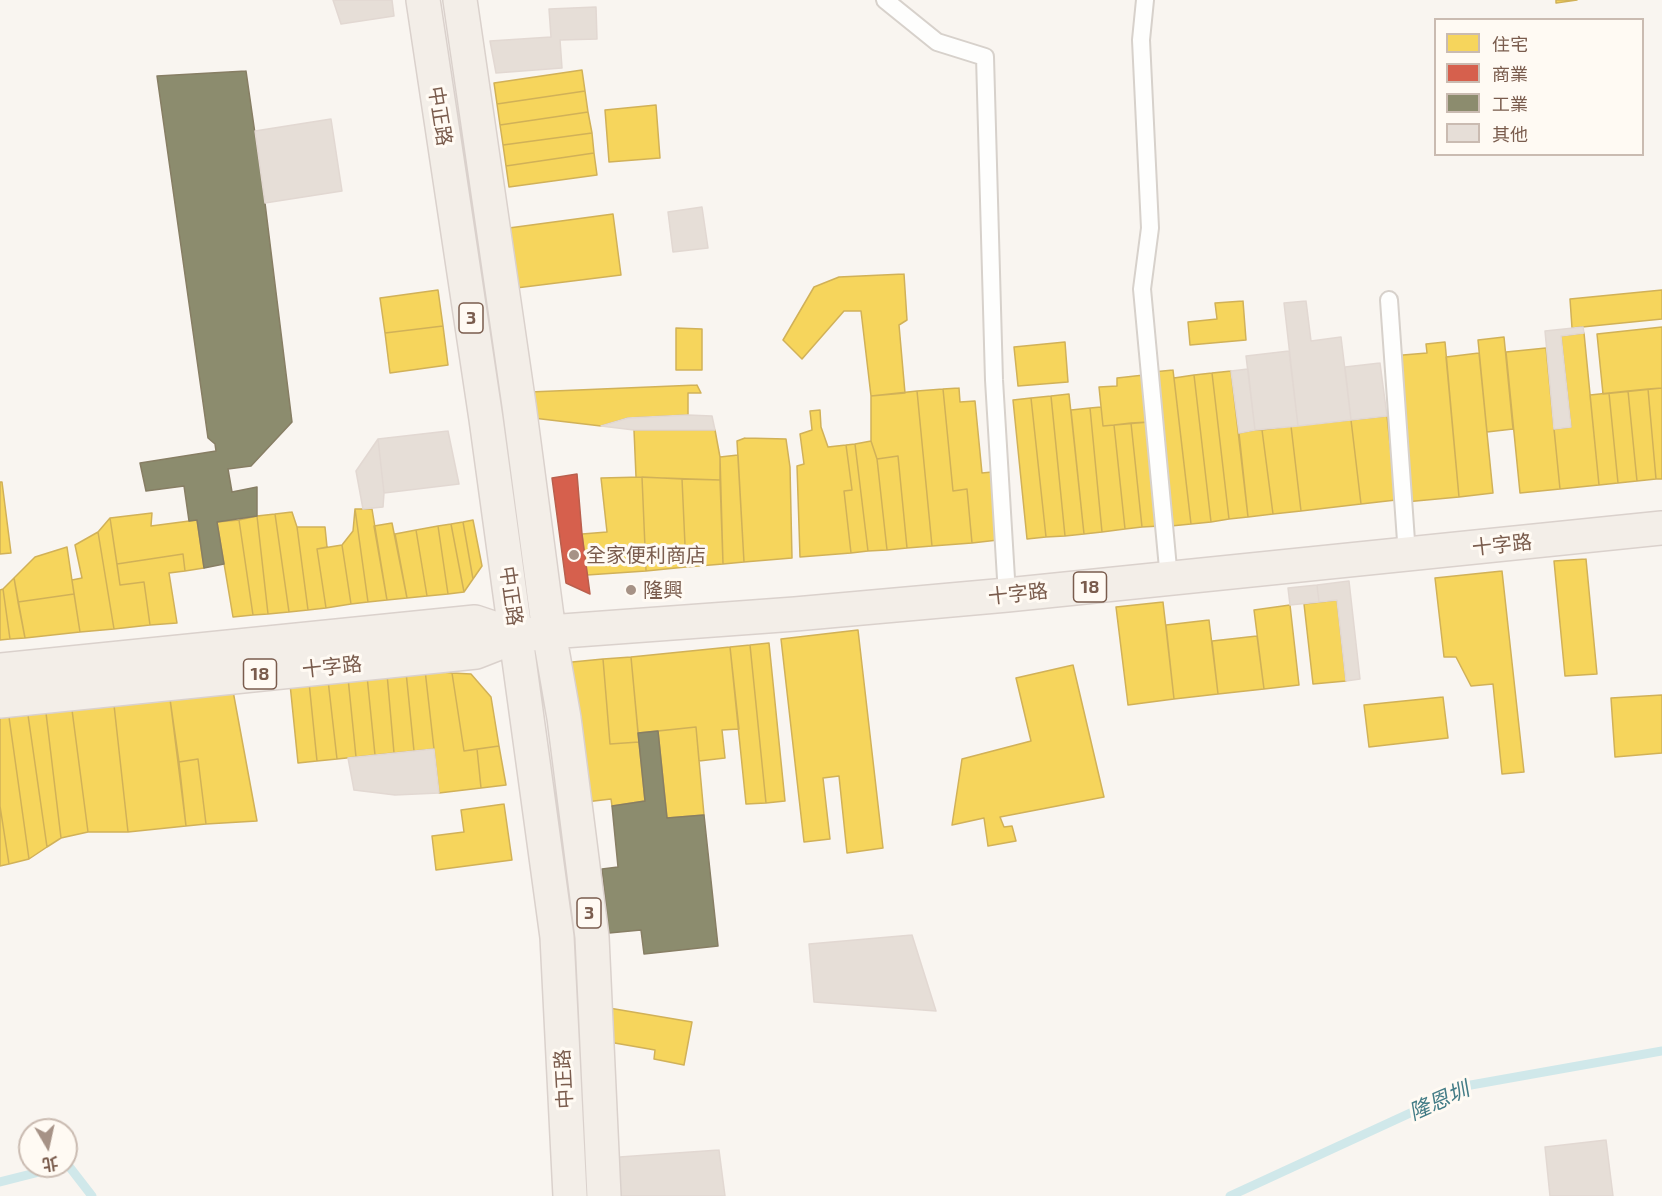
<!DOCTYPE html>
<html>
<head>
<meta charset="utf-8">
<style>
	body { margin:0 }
	#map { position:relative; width:1662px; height:1196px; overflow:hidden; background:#f9f5f0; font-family:"Exo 2","Noto Sans TC",sans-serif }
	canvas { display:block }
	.legend { position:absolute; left:1434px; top:18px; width:210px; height:138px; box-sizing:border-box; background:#fffaf3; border:2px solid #cabbb1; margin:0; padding:8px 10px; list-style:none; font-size:18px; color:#7a5c4d }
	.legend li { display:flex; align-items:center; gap:12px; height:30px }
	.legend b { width:30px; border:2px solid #cabbb1 }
	.north { position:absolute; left:18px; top:1118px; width:60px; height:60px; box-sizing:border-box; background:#fffaf3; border:2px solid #cabbb1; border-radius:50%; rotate:171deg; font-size:16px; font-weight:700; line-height:24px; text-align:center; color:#7a5c4d }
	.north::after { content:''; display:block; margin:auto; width:21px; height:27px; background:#a69286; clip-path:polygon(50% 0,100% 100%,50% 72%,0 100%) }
</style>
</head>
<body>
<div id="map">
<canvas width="1662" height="1196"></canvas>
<ul class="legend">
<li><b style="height:16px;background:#f6d55c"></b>住宅</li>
<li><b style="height:16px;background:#d6604d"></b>商業</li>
<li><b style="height:16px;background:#8c8c6e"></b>工業</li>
<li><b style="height:16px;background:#e6ded7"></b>其他</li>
</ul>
<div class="north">北</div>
</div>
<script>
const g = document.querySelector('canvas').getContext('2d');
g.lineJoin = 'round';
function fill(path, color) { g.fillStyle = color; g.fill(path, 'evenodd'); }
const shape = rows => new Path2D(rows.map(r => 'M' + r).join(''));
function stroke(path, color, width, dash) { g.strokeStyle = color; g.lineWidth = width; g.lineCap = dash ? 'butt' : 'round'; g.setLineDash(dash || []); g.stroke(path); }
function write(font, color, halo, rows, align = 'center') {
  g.font = font + ' "Exo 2","Noto Sans TC",sans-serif'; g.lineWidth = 6; g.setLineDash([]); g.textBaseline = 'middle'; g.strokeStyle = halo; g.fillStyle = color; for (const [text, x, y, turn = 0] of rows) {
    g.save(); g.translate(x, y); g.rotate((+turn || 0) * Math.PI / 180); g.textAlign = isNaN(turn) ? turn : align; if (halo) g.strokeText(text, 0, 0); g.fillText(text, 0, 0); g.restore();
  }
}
const homes = shape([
	[1556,0,1577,0,1556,3,1556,0],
	[582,70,585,91,497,104,494,83,582,70],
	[585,91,588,112,500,125,497,104,585,91],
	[656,105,660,158,609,162,605,110,656,105],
	[588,112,592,133,503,145,500,125,588,112],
	[592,133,594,153,506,166,503,145,592,133],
	[594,153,597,175,509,187,506,166,594,153],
	[613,214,621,275,516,288,509,228,613,214],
	[904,274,907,320,899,325,905,393,871,396,861,311,844,311,802,359,783,340,814,287,839,277,904,274],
	[438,290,443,326,385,333,380,298,438,290],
	[1662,290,1662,319,1572,328,1570,299,1662,290],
	[1243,301,1246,340,1190,345,1188,322,1217,319,1215,303,1243,301],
	[443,326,448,365,390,373,385,333,443,326],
	[1662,327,1662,388,1603,394,1597,334,1662,327],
	[676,328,702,329,702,370,676,370,676,328],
	[1584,333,1599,485,1560,489,1554,429,1571,427,1561,336,1584,333],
	[1504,337,1513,429,1487,432,1478,340,1504,337],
	[1065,342,1068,382,1018,386,1014,347,1065,342],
	[1445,342,1459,497,1405,502,1391,356,1427,353,1426,344,1445,342],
	[1546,348,1560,489,1520,493,1506,352,1546,348],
	[1479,353,1493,493,1459,497,1446,357,1479,353],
	[1173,370,1191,524,1171,526,1153,372,1173,370],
	[1231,371,1248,517,1229,519,1212,373,1231,371],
	[1212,373,1229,519,1211,522,1194,375,1212,373],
	[1144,375,1149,422,1103,426,1099,387,1117,386,1117,378,1144,375],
	[1194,375,1211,522,1191,524,1174,378,1194,375],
	[697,385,701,393,688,393,688,415,628,418,601,426,533,418,530,392,697,385],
	[959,388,960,402,975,401,982,473,992,472,998,540,972,543,967,489,953,491,943,389,959,388],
	[1662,388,1662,479,1656,479,1648,389,1662,388],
	[943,389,953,491,967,489,972,543,932,546,917,391,943,389],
	[1648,389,1656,479,1637,481,1628,391,1648,389],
	[917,391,932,546,907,548,898,456,877,459,871,441,871,396,917,391],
	[1628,391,1637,481,1618,483,1609,393,1628,391],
	[1609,393,1618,483,1599,485,1590,395,1609,393],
	[1069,394,1084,534,1065,536,1051,396,1069,394],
	[1051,396,1065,536,1046,537,1031,398,1051,396],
	[1031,398,1046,537,1027,539,1013,400,1031,398],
	[1101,407,1103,426,1114,425,1125,529,1102,532,1090,408,1101,407],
	[1090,408,1102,532,1084,534,1071,410,1090,408],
	[820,410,821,427,828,447,846,445,852,490,844,491,851,553,800,557,797,466,804,464,800,434,812,430,810,411,820,410],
	[1387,416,1396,500,1361,504,1351,420,1387,416],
	[1351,420,1361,504,1301,511,1291,426,1351,420],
	[1149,422,1160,526,1142,527,1131,423,1149,422],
	[1131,423,1142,527,1125,529,1114,425,1131,423],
	[1291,426,1301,511,1273,514,1262,430,1291,426],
	[634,430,715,430,720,457,720,480,636,477,634,430],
	[1255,430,1262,430,1273,514,1248,517,1239,433,1255,430],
	[745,438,786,439,790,467,792,558,744,562,737,441,745,438],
	[871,441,877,459,887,550,868,551,855,444,871,441],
	[855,444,868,551,851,553,844,491,852,490,846,445,855,444],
	[738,455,744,562,723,564,720,457,738,455],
	[898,456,907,548,887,550,877,459,898,456],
	[642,477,646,571,587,575,582,534,607,532,601,478,642,477],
	[642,477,682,479,686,567,646,571,642,477],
	[682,479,720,480,723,564,686,567,682,479],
	[0,482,2,482,11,553,0,554,0,482],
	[355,509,368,602,351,604,342,545,353,531,355,509],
	[355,509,372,509,387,600,368,602,355,509],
	[292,512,297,527,308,610,289,612,275,514,292,512],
	[152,513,151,526,197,520,204,568,185,571,183,554,117,564,110,518,152,513],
	[275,514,289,612,268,614,257,516,275,514],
	[257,516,268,614,253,615,239,520,257,516],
	[110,518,120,585,144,582,150,625,114,629,98,532,110,518],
	[239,520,253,615,233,617,217,522,239,520],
	[473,520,482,566,473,579,463,522,473,520],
	[463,522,473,579,464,592,451,524,463,522],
	[392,523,407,598,387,600,374,526,392,523],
	[451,524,464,592,448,594,438,526,451,524],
	[438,526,448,594,427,596,416,530,438,526],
	[297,527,325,527,327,547,317,549,326,608,308,610,297,527],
	[416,530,427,596,407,598,395,534,416,530],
	[98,532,114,629,80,632,72,580,82,578,75,545,98,532],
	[342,545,351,604,326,608,317,549,342,545],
	[67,547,74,594,18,602,14,578,35,557,67,547],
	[183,554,185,571,169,573,177,623,150,625,144,582,120,585,117,564,183,554],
	[1586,559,1597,674,1565,676,1554,561,1586,559],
	[1502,571,1524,772,1502,774,1493,684,1471,686,1456,657,1444,657,1435,578,1502,571],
	[14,578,25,638,10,639,3,589,14,578],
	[3,589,10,639,0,640,0,590,3,589],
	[74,594,80,632,25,638,18,602,74,594],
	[1337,600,1346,681,1313,684,1304,604,1337,600],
	[1163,602,1174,699,1128,705,1116,607,1163,602],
	[1290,605,1299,685,1264,689,1254,610,1290,605],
	[1209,620,1218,694,1174,699,1166,625,1209,620],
	[858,630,883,848,847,853,839,776,823,778,830,839,804,842,781,639,858,630],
	[1257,636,1264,689,1218,694,1212,641,1257,636],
	[769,643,785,801,766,803,750,645,769,643],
	[750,645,766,803,746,804,730,647,750,645],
	[730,647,739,729,722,730,725,758,699,761,696,727,638,733,631,657,730,647],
	[631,657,639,742,610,744,603,659,631,657],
	[603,659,610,744,639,742,645,801,612,806,611,799,577,803,562,663,603,659],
	[1073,665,1104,797,1000,817,1004,827,1012,826,1016,841,988,846,984,818,952,825,962,759,1031,741,1016,678,1073,665],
	[425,670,434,749,414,751,406,672,425,670],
	[425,670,452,673,464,751,477,749,481,788,439,793,425,670],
	[406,672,414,751,394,753,387,674,406,672],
	[452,673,471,674,491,697,499,746,464,751,452,673],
	[387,674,394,753,375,755,367,676,387,674],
	[367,676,375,755,356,757,348,678,367,676],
	[348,678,356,757,337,759,328,680,348,678],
	[328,680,337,759,317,761,309,682,328,680],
	[309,682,317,761,298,763,290,684,309,682],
	[233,691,257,821,206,824,198,759,179,762,170,699,233,691],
	[1662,695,1662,753,1615,757,1611,698,1662,695],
	[1443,697,1448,738,1369,747,1364,705,1443,697],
	[170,699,186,826,128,832,114,705,170,699],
	[114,705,128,832,88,832,72,710,114,705],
	[72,710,88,832,61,838,46,713,72,710],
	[46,713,61,838,47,847,28,715,46,713],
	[28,715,47,847,29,859,9,717,28,715],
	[9,717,29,859,9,864,0,806,0,718,9,717],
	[696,727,704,815,667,818,658,731,696,727],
	[499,746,506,785,481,788,477,749,499,746],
	[198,759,206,824,186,826,179,762,198,759],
	[504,804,512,860,436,870,432,836,464,832,461,810,504,804],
	[0,806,9,864,0,866,0,806],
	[609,1008,692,1022,684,1065,654,1059,655,1050,603,1041,609,1008]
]);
const shops = shape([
	[577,474,582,534,590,594,566,583,552,478,577,474]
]);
const industry = shape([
	[246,71,265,203,292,422,251,466,228,469,232,492,257,487,257,516,217,522,224,564,204,568,197,520,189,521,184,486,146,491,140,463,216,451,215,444,208,438,157,76,246,71],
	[658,731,667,818,704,815,718,946,644,954,641,930,609,933,602,869,618,867,612,806,645,801,638,733,658,731]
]);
const stream = shape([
	[66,1165,68,1165,92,1196],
	[0,1182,63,1166],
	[1230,1196,1471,1085,1662,1051]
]);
const building = shape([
	[333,0,392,0,394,16,341,24,333,0],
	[596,7,597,39,560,40,562,68,496,73,490,41,551,37,549,9,596,7],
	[331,119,342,191,265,203,255,131,331,119],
	[702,207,708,248,673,252,668,212,702,207],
	[1306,301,1311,341,1341,337,1351,420,1298,426,1284,303,1306,301],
	[1583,327,1584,333,1561,336,1571,427,1554,429,1545,331,1583,327],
	[1289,351,1298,426,1255,430,1246,356,1289,351],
	[1380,363,1387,416,1351,420,1345,367,1380,363],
	[1248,369,1255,430,1239,433,1231,371,1248,369],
	[688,415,712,416,715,430,634,430,601,426,628,418,688,415],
	[448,431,459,484,384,493,378,439,448,431],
	[378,439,384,493,383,507,363,509,356,471,378,439],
	[1349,581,1360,679,1346,681,1337,600,1319,602,1317,585,1349,581],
	[1317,585,1319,602,1290,605,1288,588,1317,585],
	[434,749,439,793,395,795,354,790,348,758,434,749],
	[912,935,936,1011,814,1002,809,944,912,935],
	[1606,1140,1613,1196,1550,1196,1545,1147,1606,1140],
	[719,1150,725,1196,609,1196,605,1158,719,1150]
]);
const service = shape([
	[885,0,937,42,985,57,994,380,1007,595],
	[1145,0,1141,40,1150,228,1142,289,1169,579],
	[1389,300,1407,555]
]);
const primary = shape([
	[423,0,486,419,557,937,570,1196],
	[460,0,519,405,549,632,564,718,592,937,604,1196],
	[0,670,475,622,517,636],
	[0,701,476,652,517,636,549,632,795,614,1007,595,1662,528]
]);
const markers = [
	[574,555,6,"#a69286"],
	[631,590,6,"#a69286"]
];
const shields = [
	[471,318,24],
	[1090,587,33],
	[260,674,33],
	[589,913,24]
];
const shieldNames = [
	["3",471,318],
	["18",1090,587],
	["18",260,674],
	["3",589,913]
];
const streetNames = [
	["中正路",440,116,81],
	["十字路",1502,545,-6],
	["十字路",1018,594,-6],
	["中正路",511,596,82],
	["十字路",332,667,-6],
	["中正路",564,1079,-93]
];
const poiNames = [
	["全家便利商店",586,555],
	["隆興",643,590]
];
const waterNames = [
	["隆恩圳",1439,1101,-24]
];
fill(homes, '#f6d55c');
stroke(homes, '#d1b158', 1.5);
fill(shops, '#d6604d');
stroke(shops, '#ba5f4d', 1.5);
fill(industry, '#8c8c6e');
stroke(industry, '#877e64', 1.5);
stroke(stream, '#d0e8ea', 9);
fill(building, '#e6ded7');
stroke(building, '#e2d8d2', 1.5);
stroke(service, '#d7d1cb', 20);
stroke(primary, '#dad1cc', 36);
stroke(service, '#fefefd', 16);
stroke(primary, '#f3eee8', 33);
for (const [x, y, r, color] of markers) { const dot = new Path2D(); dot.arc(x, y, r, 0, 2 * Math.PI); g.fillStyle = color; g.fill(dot); stroke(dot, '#fffaf3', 2); }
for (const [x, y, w] of shields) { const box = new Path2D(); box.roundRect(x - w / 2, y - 15, w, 30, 4.5); g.fillStyle = '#fffaf3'; g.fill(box); stroke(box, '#7a5c4d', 1.5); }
write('bold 18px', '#7a5c4d', null, shieldNames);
write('20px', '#7a5c4d', '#fffaf3', streetNames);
write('20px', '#7a5c4d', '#fffaf3', poiNames, 'left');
write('italic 21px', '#437c86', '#fffaf3', waterNames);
</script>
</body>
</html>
